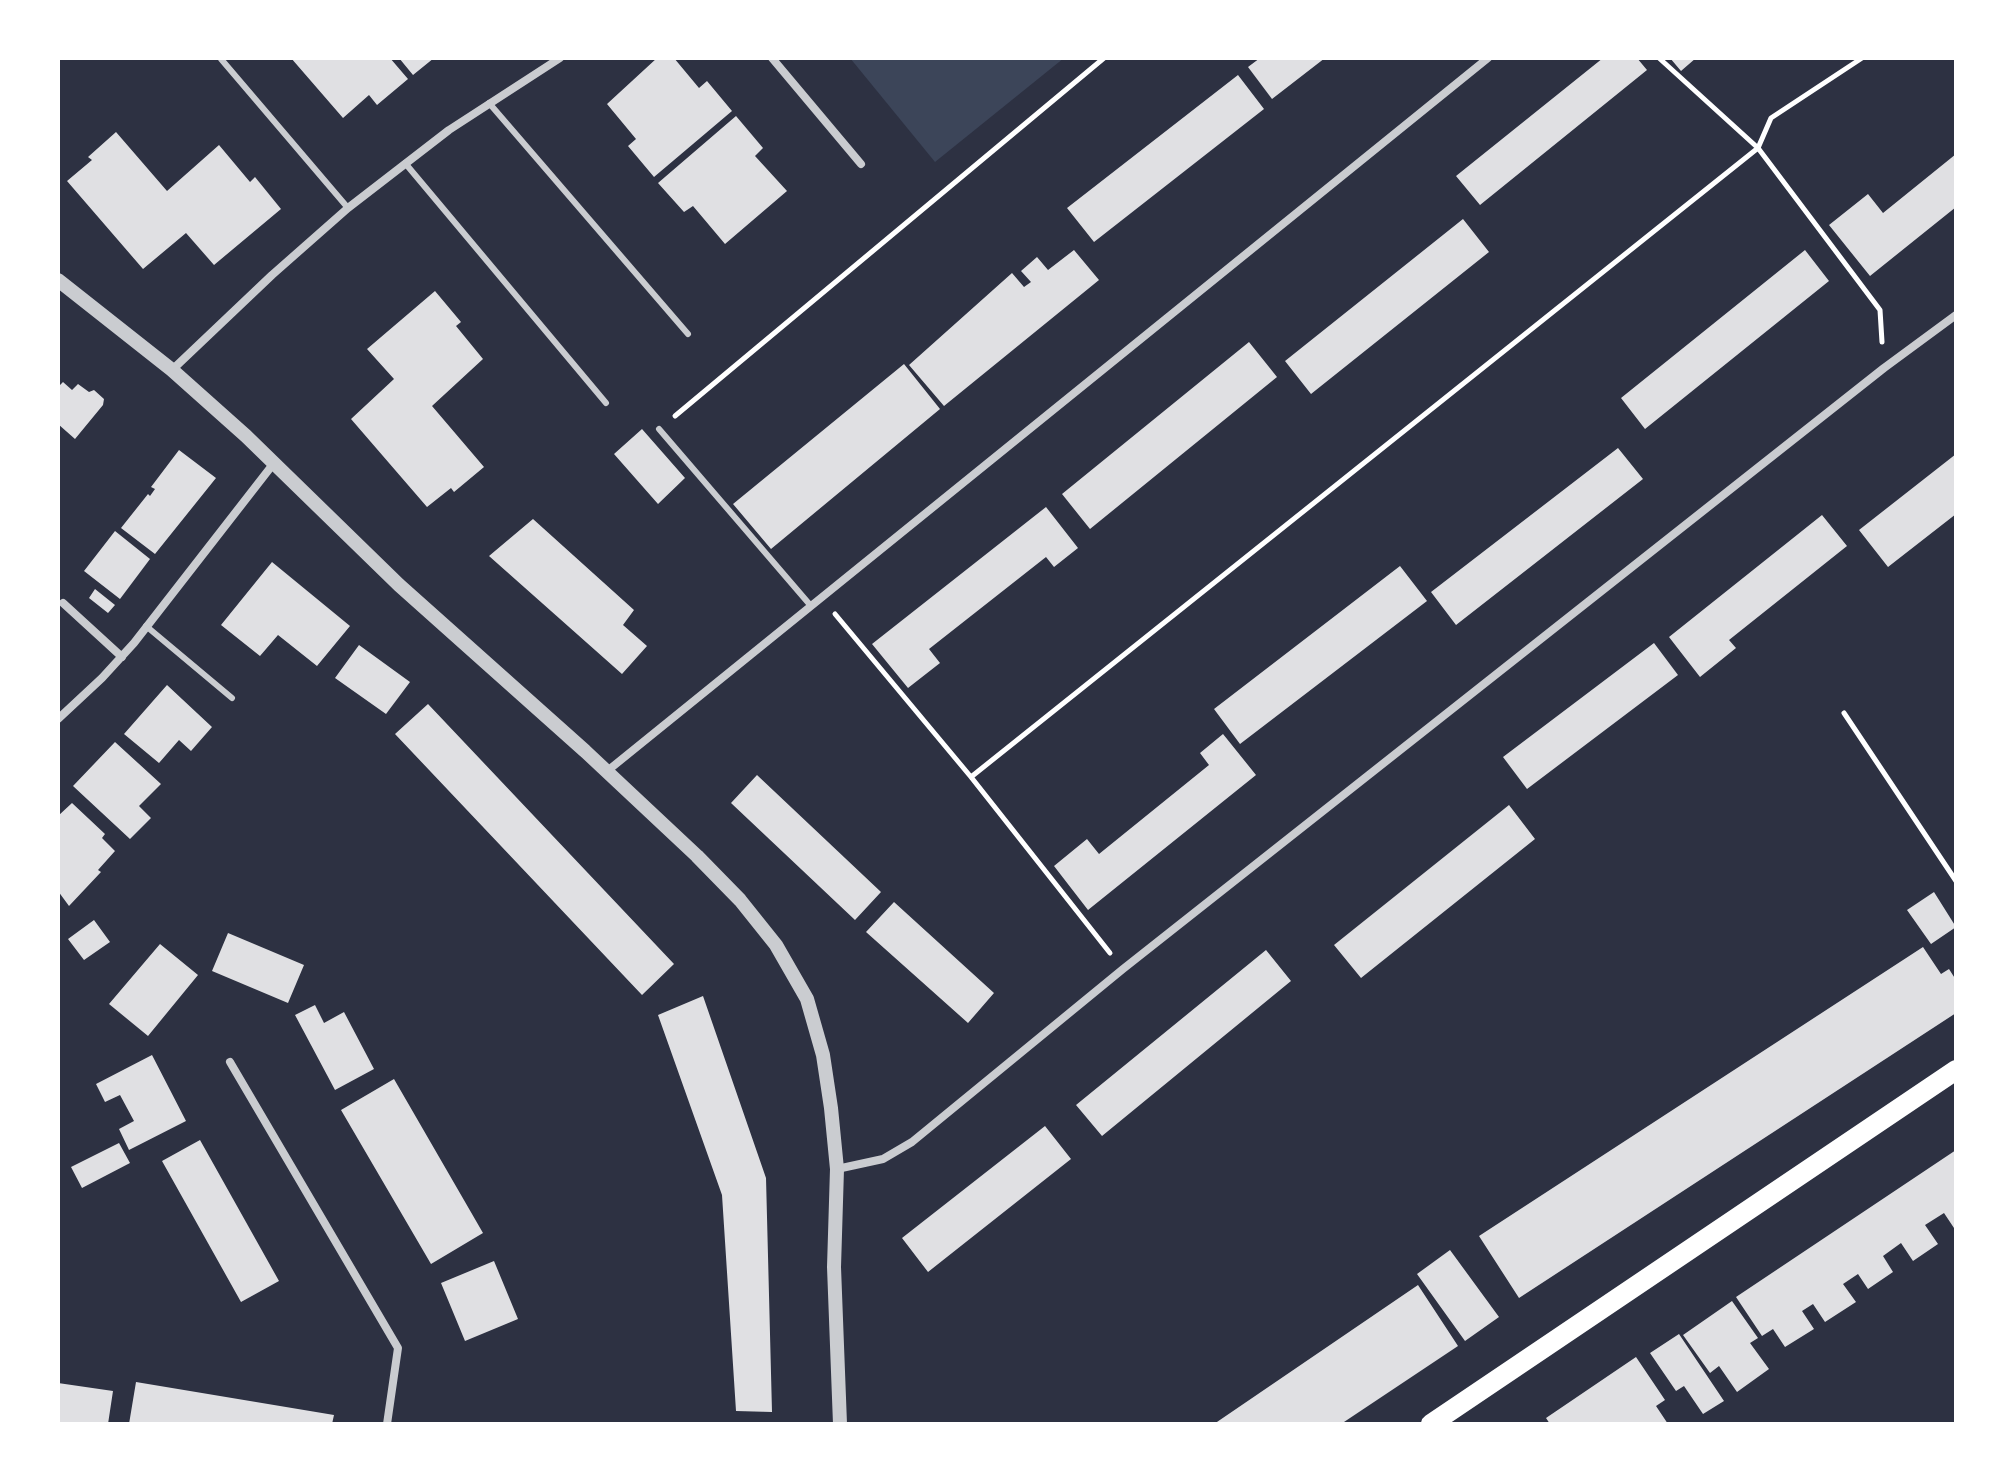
<!DOCTYPE html>
<html>
<head>
<meta charset="utf-8">
<style>
	body { margin:0 }
	#map { position:relative; width:2014px; height:1482px; overflow:hidden; background:#2d3142; font-family:"Golos Text",sans-serif }
	canvas { display:block }
	.frame { position:absolute; inset:0; border:60px solid #fff; pointer-events:none }
</style>
</head>
<body>
<div id="map">
<canvas width="2014" height="1482"></canvas>
<div class="frame"></div>
</div>
<script>
const g = document.querySelector('canvas').getContext('2d');
g.lineJoin = 'round';
function fill(path, color) { g.fillStyle = color; g.fill(path, 'evenodd'); }
const shape = rows => new Path2D(rows.map(r => 'M' + r).join(''));
function stroke(path, color, width, dash) { g.strokeStyle = color; g.lineWidth = width; g.lineCap = dash ? 'butt' : 'round'; g.setLineDash(dash || []); g.stroke(path); }
const green = shape([
	[850,58,1064,58,935,162]
]);
const building = shape([
	[291,58,390,58,408,79,377,105,369,95,343,118],
	[399,58,434,58,413,75],
	[657,58,674,58,699,88,707,81,732,111,654,177,628,146,636,139,607,104],
	[1260,58,1325,58,1272,99,1248,67],
	[1603,58,1637,58,1647,70,1480,205,1456,176],
	[1670,58,1696,58,1681,71],
	[1238,75,1264,109,1094,242,1067,208],
	[736,116,763,148,755,156,787,191,725,244,693,206,684,212,658,183],
	[116,132,167,191,219,145,250,182,255,177,281,209,214,265,186,233,143,269,67,181,92,160,88,157],
	[1956,154,1956,207,1870,276,1829,225,1868,194,1883,213],
	[1463,219,1489,252,1311,394,1285,361],
	[1074,250,1099,280,944,406,909,365,1012,273,1024,287,1031,282,1021,271,1037,257,1048,270],
	[1805,250,1829,281,1645,429,1621,398],
	[435,291,461,322,456,326,483,359,432,406,484,467,454,492,451,488,427,507,351,419,394,379,367,349],
	[1249,342,1277,377,1090,529,1062,494],
	[904,364,940,409,771,549,733,504],
	[63,382,72,390,78,384,89,392,94,390,104,399,103,405,75,439,58,424,58,387],
	[642,429,685,478,658,504,614,454],
	[1618,448,1643,479,1456,625,1431,592],
	[179,450,216,478,155,554,121,528,148,494,150,496,155,489,151,487],
	[1956,454,1956,514,1888,567,1859,530],
	[1046,507,1078,548,1054,567,1046,557,929,649,940,663,908,688,872,644],
	[1822,515,1847,546,1729,640,1736,648,1700,677,1669,637],
	[533,519,634,610,623,625,647,646,622,674,489,556],
	[115,531,150,559,120,599,84,571],
	[272,562,350,626,317,666,278,635,260,656,221,625],
	[1400,566,1427,601,1240,744,1214,709],
	[95,589,115,605,108,613,89,598],
	[1654,643,1678,675,1527,789,1503,757],
	[359,645,410,682,386,714,335,678],
	[167,685,212,727,191,751,179,740,159,763,124,734],
	[428,704,674,964,642,995,395,734],
	[1223,734,1256,775,1088,910,1054,866,1087,839,1099,854,1209,765,1200,753],
	[115,742,161,784,139,806,151,818,130,839,73,786],
	[757,775,881,892,855,920,731,803],
	[72,803,105,834,102,838,115,851,98,870,101,872,69,906,58,891,58,816],
	[1509,805,1535,839,1361,978,1334,945],
	[1934,892,1956,927,1931,944,1907,910],
	[894,902,994,993,968,1023,866,932],
	[94,920,110,942,84,960,68,939],
	[228,933,304,965,288,1003,212,971],
	[160,944,198,975,148,1036,109,1004],
	[1923,947,1941,974,1949,969,1956,980,1956,1013,1519,1298,1479,1236],
	[1266,950,1291,981,1102,1136,1076,1105],
	[703,996,766,1178,772,1412,736,1411,722,1195,658,1015],
	[315,1005,324,1023,344,1012,374,1069,335,1090,295,1015],
	[152,1055,186,1121,129,1150,119,1129,134,1121,120,1095,105,1102,96,1084],
	[394,1079,483,1233,431,1264,341,1110],
	[1045,1126,1071,1159,928,1272,902,1238],
	[200,1140,279,1281,241,1302,162,1161],
	[119,1143,130,1163,82,1188,71,1167],
	[1956,1150,1956,1231,1944,1213,1925,1225,1938,1244,1913,1261,1901,1243,1883,1256,1893,1272,1868,1289,1858,1274,1843,1284,1856,1302,1825,1322,1813,1304,1802,1311,1814,1329,1785,1347,1773,1329,1762,1336,1736,1297],
	[1450,1250,1499,1317,1465,1341,1417,1274],
	[494,1261,518,1319,465,1341,441,1283],
	[1418,1285,1458,1346,1341,1424,1214,1424],
	[1732,1301,1758,1338,1750,1343,1769,1369,1737,1392,1719,1366,1710,1373,1683,1335],
	[1679,1334,1724,1401,1703,1414,1684,1386,1676,1391,1650,1353],
	[1636,1357,1665,1400,1656,1406,1668,1424,1550,1424,1546,1418],
	[136,1382,334,1415,332,1424,129,1424],
	[58,1383,113,1391,108,1424,58,1423]
]);
const path = shape([
	[1659,58,1758,148,1771,118,1862,58],
	[675,416,1104,58],
	[835,614,971,777,1758,148,1880,310,1882,342],
	[1844,713,1956,881],
	[971,777,1110,953]
]);
const service = shape([
	[221,59,348,208],
	[489,103,688,334],
	[405,163,606,403],
	[659,429,811,606],
	[146,626,232,698]
]);
const minor = shape([
	[772,58,861,164],
	[172,370,272,275,348,208,449,130,560,58],
	[63,603,122,657],
	[58,719,102,678,134,643,274,463],
	[606,772,1488,58],
	[230,1062,398,1348,387,1424],
	[837,1169,883,1159,912,1142,1123,969,1884,368,1956,315]
]);
const tertiary = shape([
	[58,280,172,370,246,436,399,585,585,751,697,856,740,900,776,945,807,999,823,1055,831,1108,837,1169,834,1267,840,1424]
]);
const primary = shape([
	[1431,1424,1956,1070]
]);
fill(green, '#3c4559');
fill(building, '#e0e0e3');
stroke(path, '#fff', 5);
stroke(service, '#caccd0', 6);
stroke(minor, '#caccd0', 8);
stroke(tertiary, '#caccd0', 14);
stroke(primary, '#fff', 20);
</script>
</body>
</html>
